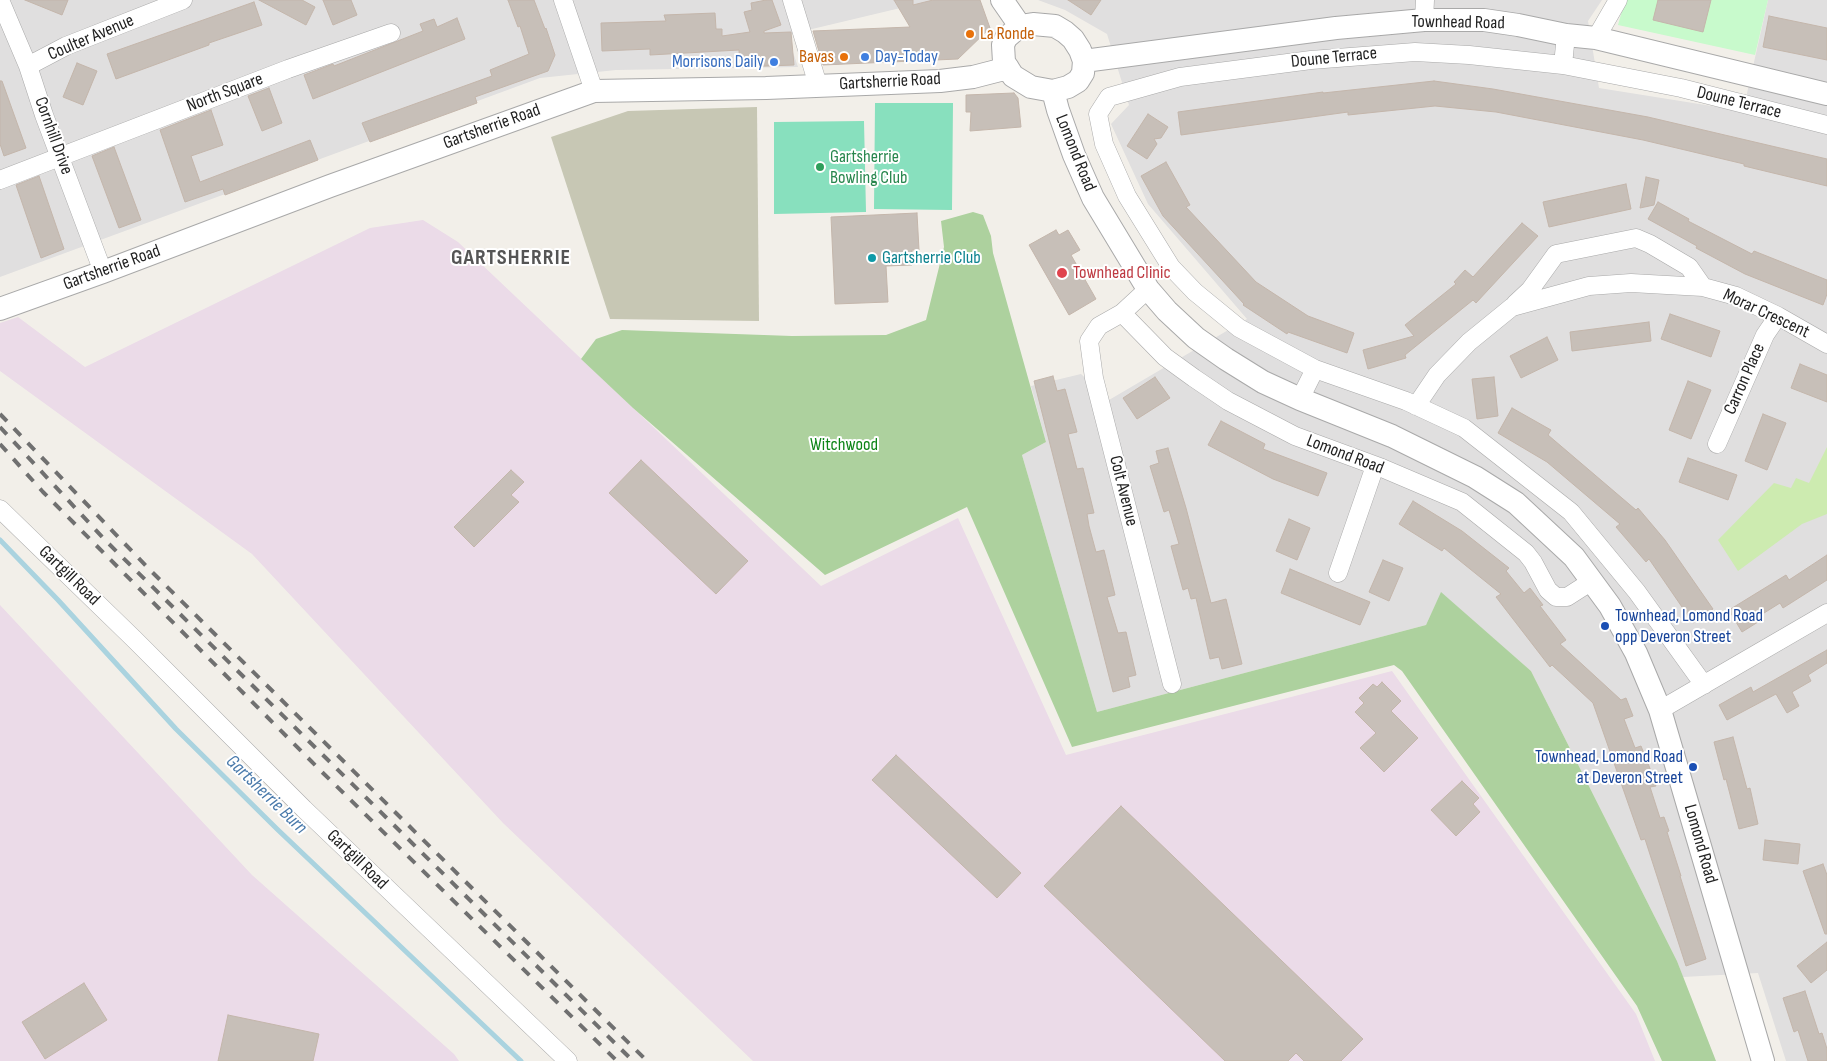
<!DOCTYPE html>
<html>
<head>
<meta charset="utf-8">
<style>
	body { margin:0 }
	canvas { display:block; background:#f2efe9 }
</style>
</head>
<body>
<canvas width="1827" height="1061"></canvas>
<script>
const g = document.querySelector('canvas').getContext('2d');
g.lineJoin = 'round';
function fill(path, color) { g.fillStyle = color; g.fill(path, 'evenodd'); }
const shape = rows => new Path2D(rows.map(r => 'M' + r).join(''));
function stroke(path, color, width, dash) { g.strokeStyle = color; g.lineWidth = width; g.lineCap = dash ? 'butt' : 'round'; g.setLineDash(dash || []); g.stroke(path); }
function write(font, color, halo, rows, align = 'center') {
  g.font = font + ' "Sofia Sans Condensed",sans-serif'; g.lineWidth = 4; g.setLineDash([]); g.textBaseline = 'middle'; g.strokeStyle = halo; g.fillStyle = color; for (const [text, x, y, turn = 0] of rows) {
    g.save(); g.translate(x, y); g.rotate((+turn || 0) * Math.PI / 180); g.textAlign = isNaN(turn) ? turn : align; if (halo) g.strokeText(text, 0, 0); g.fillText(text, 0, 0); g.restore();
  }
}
const residential = shape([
	[0,0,934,0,787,35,798,67,616,70,540,78,0,277],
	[1038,0,1602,0,1588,21,1599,88,1743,111,1768,0,1827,0,1827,1061,1786,1061,1758,973,1683,977,1677,961,1531,671,1441,593,1426,625,1097,712,1022,455,1046,442,1031,386,1081,374,1109,400,1247,319,1148,204,1111,124,1129,105,1107,34,1065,10]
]);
const industrial = shape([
	[423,220,458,242,821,586,958,518,1066,755,1392,671,1636,1014,1655,1061,753,1061,503,823,252,554,0,371,0,323,18,317,85,367,370,228],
	[0,605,252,875,454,1054,459,1061,0,1061]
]);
const construction = shape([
	[757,107,759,321,610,319,551,137,628,111]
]);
const grass = shape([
	[1827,447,1827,514,1802,524,1738,571,1718,540,1774,483,1791,488,1796,478,1809,483]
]);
const forest = shape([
	[973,212,983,215,991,236,993,253,1046,442,1022,455,1097,712,1426,625,1441,592,1531,671,1677,961,1716,1061,1662,1061,1637,1006,1402,671,1394,665,1072,747,967,507,825,575,633,408,581,359,596,339,622,330,792,336,886,335,926,320,944,247,941,221]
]);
const park = shape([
	[1625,0,1768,0,1755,55,1618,25]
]);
const pitch = shape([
	[875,103,953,103,952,210,874,209],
	[864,121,866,212,774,214,774,122]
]);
const stream = shape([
	[0,540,58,600,176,729,277,829,521,1061]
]);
const building = shape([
	[25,0,68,0,62,15,25,0],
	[259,0,302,0,315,7,306,25,259,0],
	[323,0,351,0,357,15,333,25,323,0],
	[508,0,534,0,545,29,546,28,555,55,548,71,475,97,477,103,370,142,362,123,492,76,490,70,529,54,520,26,518,27,508,0],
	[766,0,772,0,781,25,764,31,764,33,791,32,794,65,740,67,739,50,650,55,650,49,602,51,601,23,666,21,664,15,715,13,716,29,722,29,722,36,750,32,744,12,752,10,751,3,766,0],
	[894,0,913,0,913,5,933,0,980,0,990,28,958,59,823,65,813,31,910,27,894,0],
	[1068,0,1101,0,1091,15,1068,0],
	[1658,0,1711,0,1703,32,1653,20,1658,0],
	[254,2,262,25,209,43,209,45,116,79,107,54,254,2],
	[1769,16,1827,28,1827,60,1763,47,1769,16],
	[457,18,465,39,313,99,304,75,333,64,334,66,423,31,420,24,434,19,437,27,457,18],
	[77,63,97,71,83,105,63,97,77,63],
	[0,81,2,81,26,148,4,156,0,144,0,81],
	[1434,81,1493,89,1648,117,1827,159,1827,186,1744,166,1744,164,1643,140,1496,112,1435,106,1348,115,1348,112,1181,135,1178,112,1323,92,1323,93,1434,81],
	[269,88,282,123,262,131,248,96,269,88],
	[1014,93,1018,98,1021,127,970,131,971,112,966,112,966,95,1014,93],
	[211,110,223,145,191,156,200,182,310,140,318,160,225,195,223,189,185,202,160,130,211,110],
	[1148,114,1168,127,1161,138,1154,139,1157,144,1147,159,1127,146,1148,114],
	[114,147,141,220,119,228,92,156,114,147],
	[1166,162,1190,205,1186,207,1256,282,1308,316,1354,333,1347,353,1288,332,1287,334,1243,305,1244,304,1163,216,1141,176,1166,162],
	[39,176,64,249,41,258,16,185,39,176],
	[1646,177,1659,180,1654,205,1640,208,1646,177],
	[1626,184,1631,209,1549,227,1543,202,1626,184],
	[1658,202,1689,219,1688,221,1752,254,1754,251,1827,280,1827,294,1823,305,1745,274,1696,248,1697,246,1648,219,1658,202],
	[917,213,919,250,912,250,912,265,886,266,888,302,835,304,831,217,917,213],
	[1522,223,1538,236,1476,303,1473,300,1405,355,1406,358,1368,369,1363,350,1414,336,1405,325,1456,284,1454,282,1465,270,1473,277,1522,223],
	[1056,230,1059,235,1068,230,1080,250,1071,255,1096,299,1069,315,1029,245,1056,230],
	[1670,314,1720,331,1711,357,1661,339,1670,314],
	[1649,322,1651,341,1572,351,1570,332,1649,322],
	[1547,337,1558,360,1521,378,1510,356,1547,337],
	[1800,364,1827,375,1827,402,1791,388,1800,364],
	[1053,376,1057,391,1065,389,1077,432,1068,434,1077,469,1083,468,1094,513,1087,514,1089,526,1096,552,1104,550,1115,595,1107,597,1118,633,1126,632,1136,675,1128,677,1130,687,1113,692,1034,381,1053,376],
	[1155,377,1170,398,1137,419,1123,398,1155,377],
	[1494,377,1498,416,1477,419,1472,379,1494,377],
	[1688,381,1711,390,1691,439,1669,430,1688,381],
	[1512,408,1551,430,1548,435,1636,510,1638,508,1665,540,1713,609,1693,623,1649,559,1646,562,1616,527,1620,524,1547,462,1498,433,1512,408],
	[1763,414,1786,423,1767,470,1745,461,1763,414],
	[1221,421,1265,444,1263,449,1327,473,1318,496,1273,479,1208,445,1221,421],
	[1168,448,1186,508,1211,603,1226,599,1242,664,1222,669,1219,657,1210,659,1196,598,1191,599,1188,588,1183,590,1171,546,1179,544,1169,510,1164,512,1150,466,1159,463,1156,451,1168,448],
	[1688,458,1737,475,1728,500,1679,482,1688,458],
	[641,460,748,561,716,594,609,493,641,460],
	[511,470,524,482,511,495,519,502,474,547,454,527,511,470],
	[1413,501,1462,531,1509,568,1506,571,1524,593,1530,588,1543,605,1540,606,1566,640,1560,644,1621,700,1626,698,1633,716,1624,719,1635,748,1641,746,1651,771,1656,786,1650,787,1660,818,1664,817,1669,831,1667,832,1681,876,1680,876,1706,959,1686,966,1645,839,1641,840,1593,703,1552,665,1550,667,1496,597,1501,594,1444,548,1442,551,1399,524,1413,501],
	[1289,519,1310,528,1297,560,1276,551,1289,519],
	[1827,555,1827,580,1783,608,1780,603,1756,618,1758,622,1742,632,1729,610,1786,575,1789,580,1827,555],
	[1383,560,1403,568,1389,601,1369,592,1383,560],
	[1290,569,1370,602,1360,625,1281,593,1290,569],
	[1827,650,1827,663,1808,675,1811,681,1792,692,1799,706,1787,713,1776,694,1727,720,1719,705,1751,687,1753,692,1827,650],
	[1382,682,1401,701,1391,711,1418,738,1384,772,1360,748,1376,733,1355,712,1364,703,1359,698,1373,684,1377,687,1382,682],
	[1733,737,1747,789,1750,788,1758,824,1739,829,1726,779,1724,780,1714,742,1733,737],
	[896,755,1021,873,997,898,872,780,896,755],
	[1462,781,1479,798,1473,804,1480,812,1456,836,1431,810,1462,781],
	[1121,806,1363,1039,1341,1061,1304,1061,1296,1053,1288,1061,1225,1061,1044,886,1121,806],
	[1765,840,1800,844,1798,864,1763,860,1765,840],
	[1823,864,1827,875,1827,934,1825,934,1803,871,1823,864],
	[1827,942,1827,970,1811,983,1797,966,1827,942],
	[84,983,107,1020,45,1059,22,1022,84,983],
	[1805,991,1819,1034,1822,1033,1827,1049,1827,1061,1808,1061,1798,1030,1794,1032,1783,998,1805,991],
	[228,1015,319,1034,313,1061,218,1061,228,1015]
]);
const minor = shape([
	[0,0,28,66,44,115,103,272],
	[563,0,594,91],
	[792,0,818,85],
	[1424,20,1425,0],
	[1596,38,1618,0],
	[1563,65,1566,35],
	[28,66,66,46,183,0],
	[0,180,288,69,391,33],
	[1148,289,1122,313,1165,357,1194,378,1228,401,1295,436,1382,468,1462,502,1526,553,1533,562,1548,590,1556,597,1567,597,1592,581],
	[1515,304,1530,290,1556,254,1636,238,1650,244,1689,267,1703,287],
	[1122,313,1099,326,1089,341,1094,378,1172,684],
	[1300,399,1315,369],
	[1416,406,1437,375,1469,342,1512,307,1589,286,1631,283,1703,287,1736,296,1778,316,1827,344],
	[1717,444,1765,335,1778,316],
	[0,509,134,639,304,809,568,1061],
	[1338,573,1375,466],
	[1704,685,1637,592,1571,512,1464,428,1406,401,1315,369,1239,328,1195,292,1171,267,1127,196,1104,144,1098,114,1109,97,1180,77,1311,60,1415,52,1469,55,1563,65,1681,88,1827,125],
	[1660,710,1827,613]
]);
const tertiary = shape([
	[1002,0,1020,26],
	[1033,24,1055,26,1065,32,1073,39,1080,50,1084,61,1083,73,1078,81,1068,87,1053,91,1031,87,1013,76,1004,62,1003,45,1006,38,1020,26,1033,24],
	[1084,61,1336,28,1424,20,1484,20,1518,25,1566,35,1596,38,1827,94],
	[1053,91,1058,110,1074,155,1093,198,1148,289,1167,311,1196,338,1226,359,1263,382,1300,399,1392,436,1475,477,1516,503,1574,557,1610,606,1636,653,1660,710,1763,1061],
	[0,309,103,272,330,186,594,91,766,88,940,81,973,77,1008,68]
]);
const rail = shape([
	[0,414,150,570,647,1061],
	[0,427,106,541,633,1061],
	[0,444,43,492,322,772,617,1061]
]);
const markers = [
	[970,34,5,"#e8710a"],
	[844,57,5,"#e8710a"],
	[865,57,5,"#3f7fe0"],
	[774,62,5,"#3f7fe0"],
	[820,167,5,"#2e9e5b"],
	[872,258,5,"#0f9aa8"],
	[1062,273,6,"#e0444e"],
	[1605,626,5,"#1a4fb4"],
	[1693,767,5,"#1a4fb4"]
];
const streetNames = [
	["Townhead Road",1458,23,1],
	["Coulter Avenue",91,38,-23],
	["Doune Terrace",1334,58,-6],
	["Gartsherrie Road",890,82,-3],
	["North Square",225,93,-21],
	["Doune Terrace",1739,103,14],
	["Gartsherrie Road",492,127,-20],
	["Cornhill Drive",53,136,70],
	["Lomond Road",1075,153,68],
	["Gartsherrie Road",112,268,-20],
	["Morar Crescent",1766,314,25],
	["Carron Place",1745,379,-66],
	["Lomond Road",1345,455,21],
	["Colt Avenue",1123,491,76],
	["Gartgill Road",69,576,44],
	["Lomond Road",1700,844,74],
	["Gartgill Road",357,860,44]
];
const foodNames = [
	["La Ronde",980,34],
	["Bavas",834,57,"right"]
];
const shopNames = [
	["Day-Today",875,57],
	["Morrisons Daily",764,62,"right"]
];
const leisureNames = [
	["Gartsherrie",830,157],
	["Bowling Club",830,178]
];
const cultureNames = [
	["Gartsherrie Club",882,258]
];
const healthNames = [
	["Townhead Clinic",1073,273]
];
const parkNames = [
	["Witchwood",844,445]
];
const transitNames = [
	["Townhead, Lomond Road",1615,616],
	["opp Deveron Street",1615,637],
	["Townhead, Lomond Road",1683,757,"right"],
	["at Deveron Street",1683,778,"right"]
];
const waterNames = [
	["Gartsherrie Burn",266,795,44]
];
const districtNames = [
	["GARTSHERRIE",511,258]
];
fill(residential, '#e0dfdf');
fill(industrial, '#ebdbe8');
fill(construction, '#c7c7b4');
fill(grass, '#cdebb0');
fill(forest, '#add19e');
fill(park, '#c8facc');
fill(pitch, '#88e0be');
stroke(stream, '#aad3df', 5);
fill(building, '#c7bfb8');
stroke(building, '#c4b6ab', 1);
stroke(minor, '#a9a9a9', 19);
stroke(tertiary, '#a9a9a9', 24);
stroke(minor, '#fff', 18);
stroke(tertiary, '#fff', 22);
stroke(rail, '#707070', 4, [10, 10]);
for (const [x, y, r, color] of markers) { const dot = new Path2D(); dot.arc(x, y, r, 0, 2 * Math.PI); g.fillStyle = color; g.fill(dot); stroke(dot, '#fff', 2); }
write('18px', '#222', '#fff', streetNames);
write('18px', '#c56008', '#fff', foodNames, 'left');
write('18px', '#366cbe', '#fff', shopNames, 'left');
write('18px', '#27864d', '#fff', leisureNames, 'left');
write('18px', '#0d838f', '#fff', cultureNames, 'left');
write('18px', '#be3a42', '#fff', healthNames, 'left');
write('18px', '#0c8416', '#fff', parkNames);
write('18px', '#164399', '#fff', transitNames, 'left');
write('italic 19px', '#4a7aab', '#fff', waterNames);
g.letterSpacing = '1px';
write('bold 22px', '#555', '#fff', districtNames);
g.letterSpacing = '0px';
</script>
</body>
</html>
